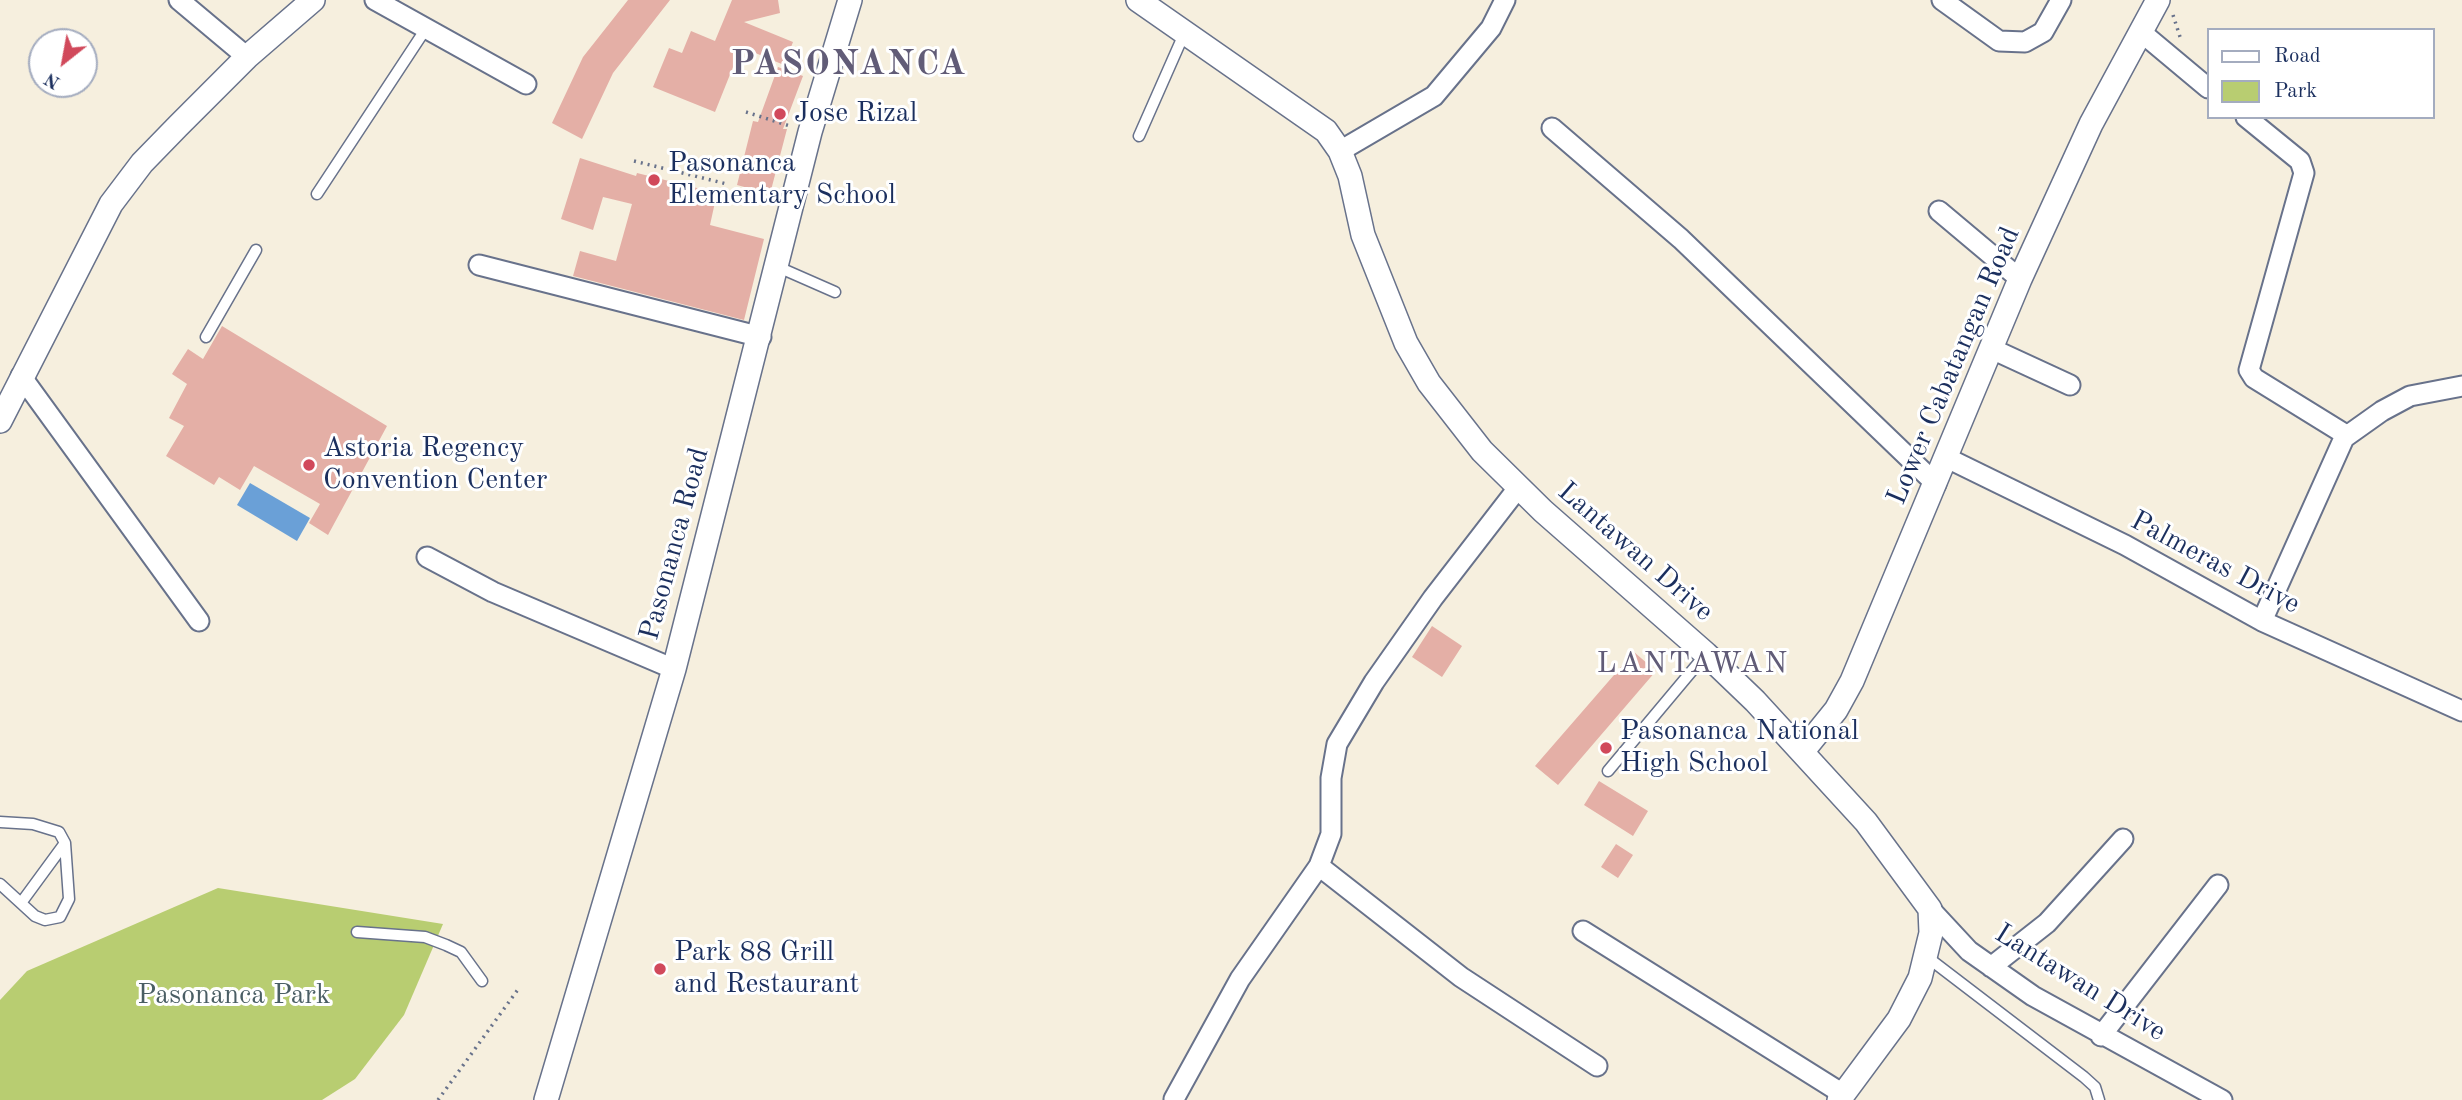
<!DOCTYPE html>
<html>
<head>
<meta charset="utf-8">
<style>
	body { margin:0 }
	#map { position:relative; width:2462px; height:1100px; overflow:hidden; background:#f6efde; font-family:"Old Standard TT",serif }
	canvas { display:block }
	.legend { position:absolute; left:2207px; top:28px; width:228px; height:91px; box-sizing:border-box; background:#fff; border:2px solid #a4acbf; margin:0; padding:9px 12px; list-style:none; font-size:21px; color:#1b2f5e }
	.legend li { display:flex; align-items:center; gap:14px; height:35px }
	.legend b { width:35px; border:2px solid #a4acbf }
	.north { position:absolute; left:28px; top:28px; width:70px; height:70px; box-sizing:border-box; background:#fff; border:2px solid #a4acbf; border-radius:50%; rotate:211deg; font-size:19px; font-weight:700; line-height:28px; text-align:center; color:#1b2f5e }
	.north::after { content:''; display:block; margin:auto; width:24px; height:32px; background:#d1495b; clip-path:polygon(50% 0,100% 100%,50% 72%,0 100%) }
</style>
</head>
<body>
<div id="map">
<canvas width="2462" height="1100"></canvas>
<ul class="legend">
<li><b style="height:9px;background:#fff"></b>Road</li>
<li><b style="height:19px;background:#b8cd71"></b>Park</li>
</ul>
<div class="north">N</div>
</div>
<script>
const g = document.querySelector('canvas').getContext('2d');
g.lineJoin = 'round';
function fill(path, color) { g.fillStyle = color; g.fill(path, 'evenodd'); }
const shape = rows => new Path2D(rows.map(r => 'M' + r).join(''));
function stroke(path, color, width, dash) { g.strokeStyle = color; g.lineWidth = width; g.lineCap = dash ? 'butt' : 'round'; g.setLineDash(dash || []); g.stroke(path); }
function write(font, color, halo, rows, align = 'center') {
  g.font = font + ' "Old Standard TT",serif'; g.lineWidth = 6; g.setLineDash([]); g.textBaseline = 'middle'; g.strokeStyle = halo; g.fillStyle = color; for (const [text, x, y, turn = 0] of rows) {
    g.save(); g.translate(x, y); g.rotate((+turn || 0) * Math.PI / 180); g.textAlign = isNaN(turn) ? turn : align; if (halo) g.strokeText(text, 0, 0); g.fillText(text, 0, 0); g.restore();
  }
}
const green = shape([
	[218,888,443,924,404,1015,355,1079,322,1100,0,1100,0,1000,27,971]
]);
const water = shape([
	[250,483,310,518,297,541,237,505]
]);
const building = shape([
	[628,0,670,0,613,73,582,139,552,123,583,57],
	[732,0,778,0,780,13,744,22,793,42,784,65,741,47,715,112,653,87,669,48,682,53,691,31,715,41],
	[778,67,803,76,783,129,787,129,770,194,737,185,753,121,758,122],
	[580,158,636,176,637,173,717,193,710,225,764,239,744,320,573,276,580,251,616,261,632,204,603,197,593,230,561,219],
	[222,326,387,426,328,535,309,523,320,504,254,466,240,490,219,477,214,485,166,456,184,426,169,418,187,384,172,374,188,349,203,359],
	[1432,626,1462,646,1442,677,1412,657],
	[1634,652,1656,671,1558,785,1535,766],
	[1599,781,1648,811,1633,836,1584,805],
	[1616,844,1633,855,1618,878,1601,867]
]);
const path = shape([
	[2173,15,2181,40],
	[746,112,790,126],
	[634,161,727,184],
	[438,1100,519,988]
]);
const service = shape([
	[1139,136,1184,34],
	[317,194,425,30],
	[778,267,835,292],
	[206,337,256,250],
	[1608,771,1706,654],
	[0,822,33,824,59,832,65,843,69,899,60,917,45,920,35,916,0,884],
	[21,903,65,843],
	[357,932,425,937,446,945,461,952,482,981],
	[1927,957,2084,1077,2095,1087,2099,1100]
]);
const minor = shape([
	[179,0,247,57],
	[375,0,526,84],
	[1942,0,1999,41,2025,42,2043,32,2061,0],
	[2141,32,2208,88],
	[2246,117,2300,161,2304,173,2249,370,2254,378,2343,433,2344,438,2262,621],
	[1552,128,1681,239,1936,484],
	[1340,151,1434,96,1491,28,1505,0],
	[1939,211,2020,279],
	[479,265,761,337],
	[1992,349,2070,385],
	[21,376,199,621],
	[2344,438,2382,411,2410,396,2462,386],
	[1945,457,2125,545,2262,621,2462,711],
	[427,557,493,592,674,669],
	[1319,866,1461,977,1597,1066],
	[1930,909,1969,951,2033,996,2222,1100],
	[1583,931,1843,1094],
	[1991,967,2047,923,2123,839],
	[2101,1036,2218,885],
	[1174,1099,1240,979,1319,866,1331,834,1331,778,1337,744,1374,682,1433,598,1518,488]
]);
const tertiary = shape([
	[1138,0,1326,131,1340,151,1350,176,1363,235,1406,343,1429,383,1482,451,1543,511,1706,654,1755,701,1866,822,1930,909,1931,933,1920,978,1899,1019,1839,1100],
	[0,421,111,204,142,163,178,126,247,57,313,0],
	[1802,752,1836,710,1852,681,2020,279,2091,124,2158,0],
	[546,1100,674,669,810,132,850,0]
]);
const markers = [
	[780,114,7,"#d1495b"],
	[654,180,7,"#d1495b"],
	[309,465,7,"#d1495b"],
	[1606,748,7,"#d1495b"],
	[660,969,7,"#d1495b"]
];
const poiNames = [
	["Jose Rizal",794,114],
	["Pasonanca",668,164],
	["Elementary School",668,196],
	["Astoria Regency",323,449],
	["Convention Center",323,481],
	["Pasonanca National",1620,732],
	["High School",1620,764],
	["Park 88 Grill",674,953],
	["and Restaurant",674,985]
];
const streetNames = [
	["Lower Cabatangan Road",1954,366,-67],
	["Pasonanca Road",675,544,-75],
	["Lantawan Drive",1635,552,41],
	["Palmeras Drive",2215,563,28],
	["Lantawan Drive",2080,983,32]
];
const parkNames = [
	["Pasonanca Park",234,996]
];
const neighbourhoodNames = [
	["LANTAWAN",1693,664]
];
const districtNames = [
	["PASONANCA",849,65]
];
fill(green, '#b8cd71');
fill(water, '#6aa0d7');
fill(building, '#e4afa6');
stroke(service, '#68728b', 13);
stroke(minor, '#68728b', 23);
stroke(tertiary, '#68728b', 26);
stroke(path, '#68728b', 3.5, [2, 5]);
stroke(service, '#fff', 10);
stroke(minor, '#fff', 19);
stroke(tertiary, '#fff', 23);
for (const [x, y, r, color] of markers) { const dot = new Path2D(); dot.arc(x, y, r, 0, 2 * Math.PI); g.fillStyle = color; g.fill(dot); stroke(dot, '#fff', 2.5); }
write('28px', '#1b2f5e', '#fff', poiNames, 'left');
write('28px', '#1b2f5e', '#fff', streetNames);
write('28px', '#4a5e64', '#fff', parkNames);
g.letterSpacing = '2px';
write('30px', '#615c77', '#fff', neighbourhoodNames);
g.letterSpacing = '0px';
g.letterSpacing = '2px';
write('bold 35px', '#615c77', '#fff', districtNames);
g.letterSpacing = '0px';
</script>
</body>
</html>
